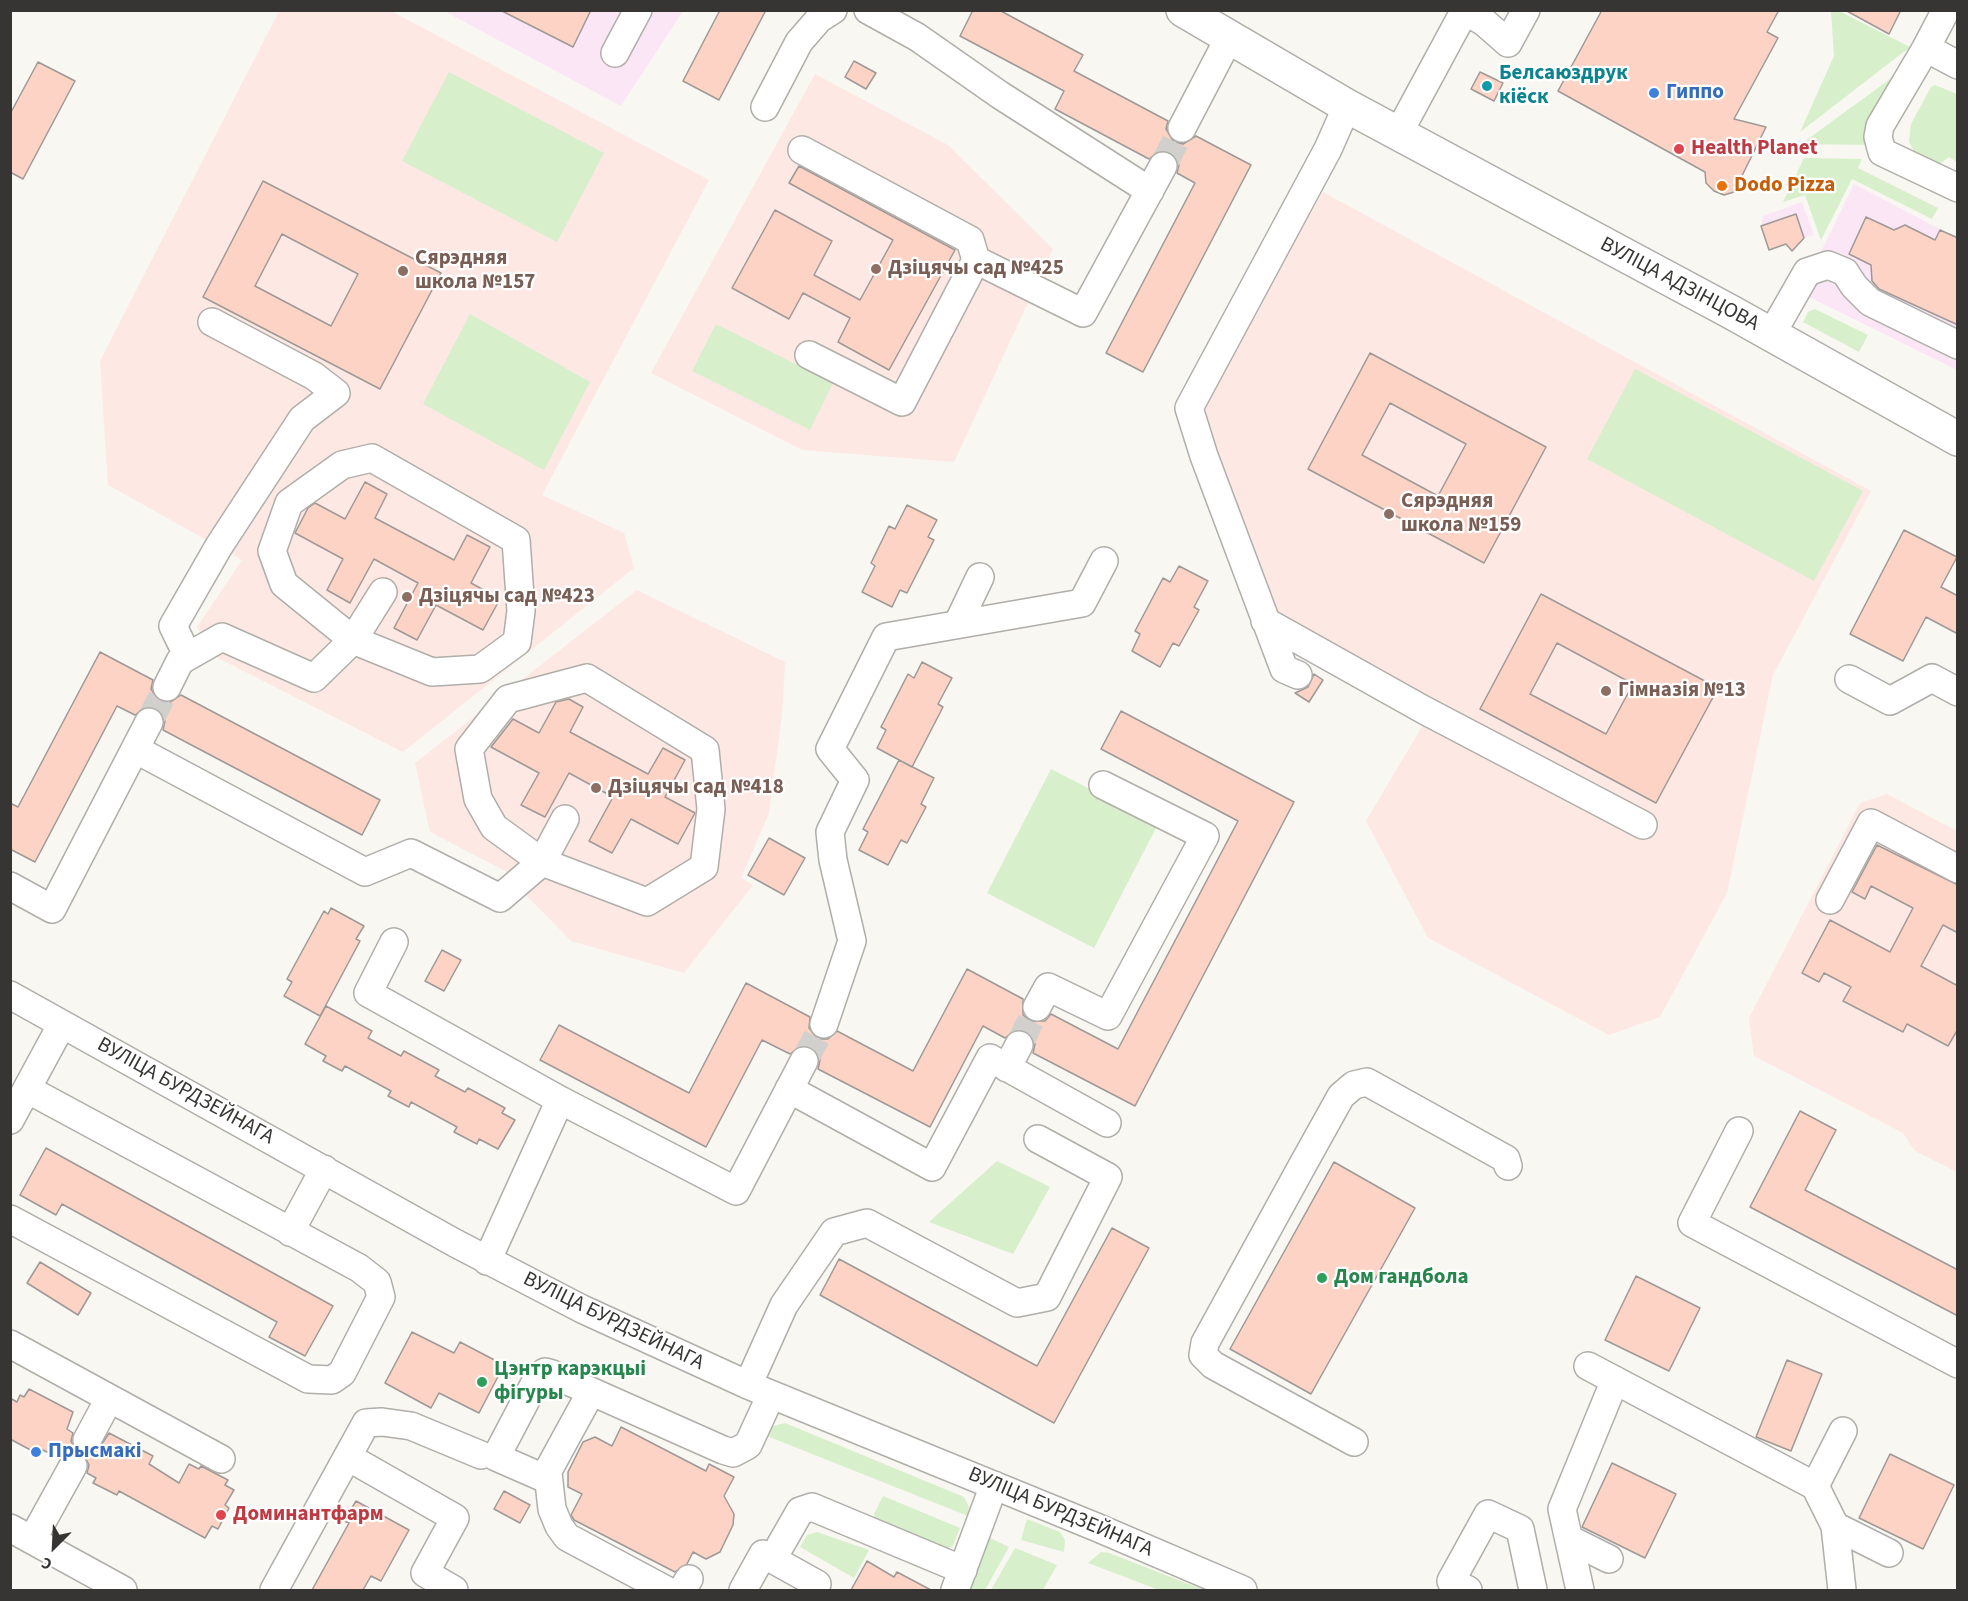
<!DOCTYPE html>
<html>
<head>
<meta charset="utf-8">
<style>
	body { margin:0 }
	#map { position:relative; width:1968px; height:1601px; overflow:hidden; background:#f9f7f2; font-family:"Source Sans 3",sans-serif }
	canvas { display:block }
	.frame { position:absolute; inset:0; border:12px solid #363533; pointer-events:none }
	.north { position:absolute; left:24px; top:1517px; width:60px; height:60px; -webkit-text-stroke:4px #fff; paint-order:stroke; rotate:204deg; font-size:16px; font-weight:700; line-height:24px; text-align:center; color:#363533 }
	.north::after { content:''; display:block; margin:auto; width:21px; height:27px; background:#363533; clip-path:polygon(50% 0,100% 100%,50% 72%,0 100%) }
</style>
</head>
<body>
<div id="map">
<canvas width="1968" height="1601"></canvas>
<div class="frame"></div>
<div class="north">С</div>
</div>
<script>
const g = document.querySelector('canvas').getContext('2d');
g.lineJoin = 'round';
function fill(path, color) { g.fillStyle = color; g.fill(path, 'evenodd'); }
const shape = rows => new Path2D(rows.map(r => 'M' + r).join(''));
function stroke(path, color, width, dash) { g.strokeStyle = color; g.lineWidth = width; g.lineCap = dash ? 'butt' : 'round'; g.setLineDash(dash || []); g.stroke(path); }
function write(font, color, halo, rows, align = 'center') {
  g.font = font + ' "Source Sans 3",sans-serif'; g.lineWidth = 4.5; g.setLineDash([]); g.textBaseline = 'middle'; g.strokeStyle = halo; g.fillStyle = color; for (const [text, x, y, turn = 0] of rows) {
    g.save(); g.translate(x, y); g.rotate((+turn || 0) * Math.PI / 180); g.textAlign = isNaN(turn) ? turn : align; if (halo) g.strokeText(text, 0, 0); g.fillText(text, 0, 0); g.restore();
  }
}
const commercial = shape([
	[444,11,683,11,621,106],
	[1854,184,1957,238,1957,370,1801,293],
	[1802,202,1814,235,1804,238,1792,251,1786,244,1769,250,1761,226,1763,216]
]);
const education = shape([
	[279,11,391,11,709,180,542,495,624,533,634,568,403,752,210,654,197,627,242,560,108,485,100,361],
	[815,74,948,145,1053,249,954,462,802,450,651,373],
	[1323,192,1871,491,1773,675,1727,893,1660,1017,1609,1035,1428,938,1366,821,1433,708,1271,616,1198,412],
	[637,590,785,662,782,714,769,813,741,878,753,885,684,973,571,941,524,893,511,874,430,832,415,763],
	[1887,794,1957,831,1957,1172,1915,1151,1903,1133,1754,1056,1749,1018,1860,803]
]);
const green = shape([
	[1831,11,1839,11,1910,47,1800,132,1834,56],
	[449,72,604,153,557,242,402,161],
	[1897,74,1874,145,1801,144],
	[1935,85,1957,94,1957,162,1949,157,1938,165,1915,153,1909,142,1911,124,1931,87],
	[1804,158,1862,159,1858,168,1938,208,1932,219,1852,179,1821,240,1805,195,1783,202],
	[1815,309,1868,335,1859,352,1803,322,1808,312],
	[470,314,590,382,544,470,423,404],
	[716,324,833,383,810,430,692,371],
	[1635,369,1863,491,1814,581,1587,459],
	[1051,769,1158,824,1094,948,987,893],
	[997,1161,1050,1187,1013,1254,929,1222],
	[785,1423,964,1497,969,1507,968,1516,762,1434,768,1427],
	[883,1496,960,1528,953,1546,944,1550,876,1521,874,1514],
	[1027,1519,1060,1532,1065,1540,1064,1552,1021,1540],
	[817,1532,869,1550,854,1578,800,1547,807,1535],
	[986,1536,1009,1547,985,1590,965,1590],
	[1015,1548,1057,1565,1043,1590,991,1590],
	[1101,1552,1109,1553,1204,1590,1159,1590,1088,1563]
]);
const building = shape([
	[500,10,591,10,573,47,500,10],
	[720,10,766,10,719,100,683,81,720,10],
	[973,10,999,10,1083,55,1074,71,1168,121,1166,129,1174,142,1183,144,1196,136,1251,165,1143,372,1106,353,1195,183,1177,173,1179,165,1171,153,1162,150,1149,159,1055,109,1064,91,960,36,973,10],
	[1602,10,1779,10,1767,32,1778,38,1734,119,1766,127,1734,192,1724,195,1714,191,1706,183,1705,172,1558,91,1602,10],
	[1845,10,1901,10,1889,34,1845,10],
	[854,61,876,73,866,89,845,77,854,61],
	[38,62,75,81,23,179,10,172,10,114,38,62],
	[1480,72,1503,83,1494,101,1471,89,1480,72],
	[799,166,955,250,889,370,838,342,850,318,803,293,789,319,732,288,775,210,832,241,814,275,860,300,893,240,789,183,799,166],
	[263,181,441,273,380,389,203,297,263,181],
	[282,234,358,274,331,326,255,286,282,234],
	[1796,214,1804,238,1792,251,1786,244,1769,250,1761,226,1796,214],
	[1866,217,1894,230,1905,225,1935,240,1940,230,1958,238,1958,325,1879,289,1872,281,1871,265,1849,254,1866,217],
	[1370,353,1546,447,1484,563,1308,469,1370,353],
	[1390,403,1466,444,1438,496,1362,455,1390,403],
	[365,482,387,494,375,518,454,560,467,535,490,547,471,583,500,599,483,630,436,605,417,640,394,628,418,583,374,559,350,603,327,590,343,559,295,533,308,508,315,503,345,519,365,482],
	[907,505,937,520,928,537,934,540,907,593,900,590,892,607,862,592,875,566,871,563,889,526,895,529,907,505],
	[1904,530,1957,557,1941,587,1958,596,1958,634,1926,617,1903,661,1850,634,1904,530],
	[1179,566,1208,581,1194,607,1199,610,1179,646,1173,643,1160,667,1132,651,1140,634,1135,631,1163,578,1170,582,1179,566],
	[1541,594,1718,688,1656,803,1480,709,1541,594],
	[1557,643,1633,684,1606,734,1530,694,1557,643],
	[100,652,153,680,151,689,159,701,169,703,181,695,380,800,362,835,163,730,165,721,157,708,148,706,135,715,117,706,35,862,10,849,10,803,18,807,100,652],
	[922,662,952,678,938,704,943,707,912,767,877,748,886,730,881,727,908,674,914,678,922,662],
	[1314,674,1323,680,1309,702,1295,693,1308,687,1314,674],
	[569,699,583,707,570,732,648,774,663,748,685,760,665,797,695,813,678,844,631,819,612,853,589,841,613,797,569,773,545,817,521,805,539,773,491,747,513,719,539,733,556,702,569,699],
	[1121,711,1294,802,1135,1106,1033,1053,1035,1044,1027,1031,1018,1029,1005,1038,983,1026,930,1127,818,1069,820,1060,812,1047,803,1045,790,1054,762,1040,706,1147,540,1060,559,1025,689,1093,746,983,810,1017,809,1028,818,1039,828,1039,837,1031,913,1071,967,969,1023,999,1023,1015,1030,1021,1045,1021,1051,1014,1118,1049,1238,821,1101,749,1121,711],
	[899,760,934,778,921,804,926,807,907,843,901,840,888,865,859,850,868,832,863,829,899,760],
	[769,838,805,858,784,895,748,875,769,838],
	[1877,845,1958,885,1958,933,1943,925,1921,966,1958,986,1958,1029,1948,1046,1907,1024,1903,1032,1843,1001,1851,987,1824,973,1819,982,1802,973,1830,920,1890,952,1913,908,1871,886,1865,899,1852,892,1877,845],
	[331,908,364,926,356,939,360,941,320,1016,284,996,292,982,287,979,324,911,328,914,331,908],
	[442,950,461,960,444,991,425,981,442,950],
	[326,1006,372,1031,368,1038,401,1056,404,1051,439,1070,435,1076,465,1092,468,1088,505,1108,502,1113,515,1120,498,1149,479,1139,477,1144,454,1132,457,1127,411,1102,409,1107,388,1096,391,1091,345,1066,342,1071,323,1061,326,1056,305,1044,326,1006],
	[1800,1111,1836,1130,1805,1190,1958,1270,1958,1316,1750,1207,1800,1111],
	[46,1148,333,1306,305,1356,269,1337,277,1322,62,1204,56,1215,20,1195,46,1148],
	[1334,1162,1415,1208,1311,1394,1230,1349,1334,1162],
	[1112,1228,1149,1248,1054,1423,820,1295,839,1259,1037,1366,1112,1228],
	[40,1262,91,1293,78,1315,27,1283,40,1262],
	[1636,1276,1700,1308,1669,1371,1605,1340,1636,1276],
	[412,1332,454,1353,460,1342,504,1365,479,1413,439,1393,431,1408,385,1383,412,1332],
	[1787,1360,1822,1374,1791,1451,1756,1437,1787,1360],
	[29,1389,73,1412,67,1429,73,1433,71,1441,76,1451,65,1452,59,1458,41,1449,38,1454,10,1439,10,1398,17,1402,20,1395,24,1397,29,1389],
	[621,1427,706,1471,709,1464,734,1477,724,1496,734,1514,733,1525,720,1552,706,1559,693,1552,687,1564,675,1572,574,1520,571,1515,582,1494,568,1487,568,1472,583,1442,595,1437,612,1446,621,1427],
	[109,1433,153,1456,149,1464,179,1483,189,1464,199,1469,201,1466,228,1480,225,1485,234,1490,225,1505,229,1508,218,1529,212,1526,205,1538,119,1491,117,1495,93,1483,96,1478,87,1473,89,1465,84,1455,96,1453,109,1433],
	[1890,1454,1954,1485,1923,1549,1859,1518,1890,1454],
	[1612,1463,1676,1494,1645,1558,1582,1527,1612,1463],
	[504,1491,530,1505,520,1523,494,1509,504,1491],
	[356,1501,409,1530,381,1581,371,1576,363,1590,312,1590,349,1523,344,1521,356,1501],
	[867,1561,894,1577,897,1572,931,1590,851,1590,867,1561]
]);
const minorTunnel = shape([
	[1163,166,1182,128],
	[149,722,167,687],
	[1019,1045,1037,1007],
	[804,1061,824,1024]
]);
const minor = shape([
	[868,10,917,37,1000,95,1150,191],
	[1946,10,1926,48,1958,65],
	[1465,11,1484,22,1508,43,1526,10],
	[1926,48,1880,126,1878,137,1882,152,1958,188],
	[615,53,638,10],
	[765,107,799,42,819,19,833,10],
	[1182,128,1229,38],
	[1398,134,1465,10],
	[802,150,970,240,976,260,902,402,809,355],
	[976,260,1083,313,1163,166],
	[1771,335,1807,272,1828,265,1845,272,1854,286,1870,302,1958,345],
	[372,458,516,540,521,611,517,642,480,669,432,672,353,640,284,584,272,551,289,503,342,465,372,458],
	[1265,621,1424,710,1643,825],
	[958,623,980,577],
	[187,655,173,626,219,546,302,419,336,393,314,376,212,322],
	[1298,675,1284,669,1204,456,1189,408,1328,149,1347,106],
	[587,678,705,750,711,809,704,867,647,902,542,862,494,827,478,799,469,749,508,699,587,678],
	[1849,679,1890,701,1932,678,1958,692],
	[167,687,180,661,222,637,314,678,353,640,383,592],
	[135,749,365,872,411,853,500,898,542,862,565,819],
	[10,886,52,909,149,722],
	[1830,900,1871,823,1958,869],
	[394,942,368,993,560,1100,736,1191,804,1061],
	[10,995,455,1243,582,1309,748,1385,1096,1527,1243,1590],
	[1037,1007,1048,987,1108,1016,1205,836,1103,785],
	[824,1024,852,941,833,860,830,832,855,780,830,749,886,637,1082,603,1104,561],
	[1007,1068,1019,1045],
	[789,1089,932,1167,990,1058,1107,1123],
	[10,1120,62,1024],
	[1739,1131,1692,1223,1958,1364],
	[10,1219,308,1379,332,1380,342,1373,381,1297,377,1282,359,1268,27,1089],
	[290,1232,324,1169],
	[487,1261,560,1100],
	[10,1344,221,1459],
	[1588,1366,1815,1486,1835,1526,1842,1590],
	[748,1385,784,1305,834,1232,867,1223,1017,1303,1047,1297,1108,1177,1038,1139],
	[591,1392,544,1478,496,1457,538,1377,545,1372,552,1374,723,1450,733,1453,748,1445,771,1395],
	[87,1440,109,1399],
	[1354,1442,1213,1365,1203,1355,1205,1343,1301,1168,1341,1096,1354,1085,1367,1082,1506,1159,1508,1166],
	[348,1457,455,1518,425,1573,454,1590],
	[548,1473,552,1509,559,1526,567,1537,666,1590],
	[1815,1486,1843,1431],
	[1835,1526,1889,1553],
	[10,1528,123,1590],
	[1569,1539,1609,1559],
	[32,1540,73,1466],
	[780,1546,800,1511,812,1507,963,1570],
	[274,1590,366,1423,382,1422,411,1426,481,1455],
	[682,1590,689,1579],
	[743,1590,763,1554,817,1584,813,1590],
	[955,1590,994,1485],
	[1468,1590,1451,1581,1488,1514,1520,1529,1533,1590],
	[1580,1590,1562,1509,1615,1380]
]);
const major = shape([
	[1183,10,1347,106,1731,312,1958,439]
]);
const markers = [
	[1487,86,6,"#0f9aa8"],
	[1654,93,6,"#3f7fe0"],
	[1679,149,6,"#e0444e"],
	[1722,186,6,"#e8710a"],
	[876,269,6,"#8d6e63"],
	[403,271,6,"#8d6e63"],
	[1389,514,6,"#8d6e63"],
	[407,597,6,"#8d6e63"],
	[1606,691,6,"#8d6e63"],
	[596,788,6,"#8d6e63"],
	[1322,1278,6,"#2e9e5b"],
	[482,1382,6,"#2e9e5b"],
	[36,1452,6,"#3f7fe0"],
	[221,1515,6,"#e0444e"]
];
const cultureNames = [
	["Белсаюздрук",1499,74],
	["кіёск",1499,98]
];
const shopNames = [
	["Гиппо",1666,93],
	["Прысмакі",48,1452]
];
const healthNames = [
	["Health Planet",1691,149],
	["Доминантфарм",233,1515]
];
const foodNames = [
	["Dodo Pizza",1734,186]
];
const educationNames = [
	["Сярэдняя",415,259],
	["школа №157",415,283],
	["Дзіцячы сад №425",888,269],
	["Сярэдняя",1401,502],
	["школа №159",1401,526],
	["Дзіцячы сад №423",419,597],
	["Гімназія №13",1618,691],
	["Дзіцячы сад №418",608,788]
];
const streetNames = [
	["ВУЛІЦА АДЗІНЦОВА",1679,285,28],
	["ВУЛІЦА БУРДЗЕЙНАГА",185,1092,29],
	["ВУЛІЦА БУРДЗЕЙНАГА",613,1322,26],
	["ВУЛІЦА БУРДЗЕЙНАГА",1060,1513,23]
];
const leisureNames = [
	["Дом гандбола",1334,1278],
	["Цэнтр карэкцыі",494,1370],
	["фігуры",494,1394]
];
fill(commercial, '#fbe6f6');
fill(education, '#fde8e4');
fill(green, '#d7efca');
fill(building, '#fcd3c4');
stroke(building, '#9e9997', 1.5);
stroke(minorTunnel, '#d2d0cc', 27, [27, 14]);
stroke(minor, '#b0aea9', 30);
stroke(major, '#b0aea9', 36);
stroke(minor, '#fff', 27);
stroke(major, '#fff', 33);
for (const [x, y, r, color] of markers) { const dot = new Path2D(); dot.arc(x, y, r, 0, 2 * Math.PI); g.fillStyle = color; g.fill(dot); stroke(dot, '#fff', 2); }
write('bold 21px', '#0d838f', '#fff', cultureNames, 'left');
write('bold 21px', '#366cbe', '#fff', shopNames, 'left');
write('bold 21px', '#be3a42', '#fff', healthNames, 'left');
write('bold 21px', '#c56008', '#fff', foodNames, 'left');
write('bold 21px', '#785e54', '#fff', educationNames, 'left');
write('21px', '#363533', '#fff', streetNames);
write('bold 21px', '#27864d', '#fff', leisureNames, 'left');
</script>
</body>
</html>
